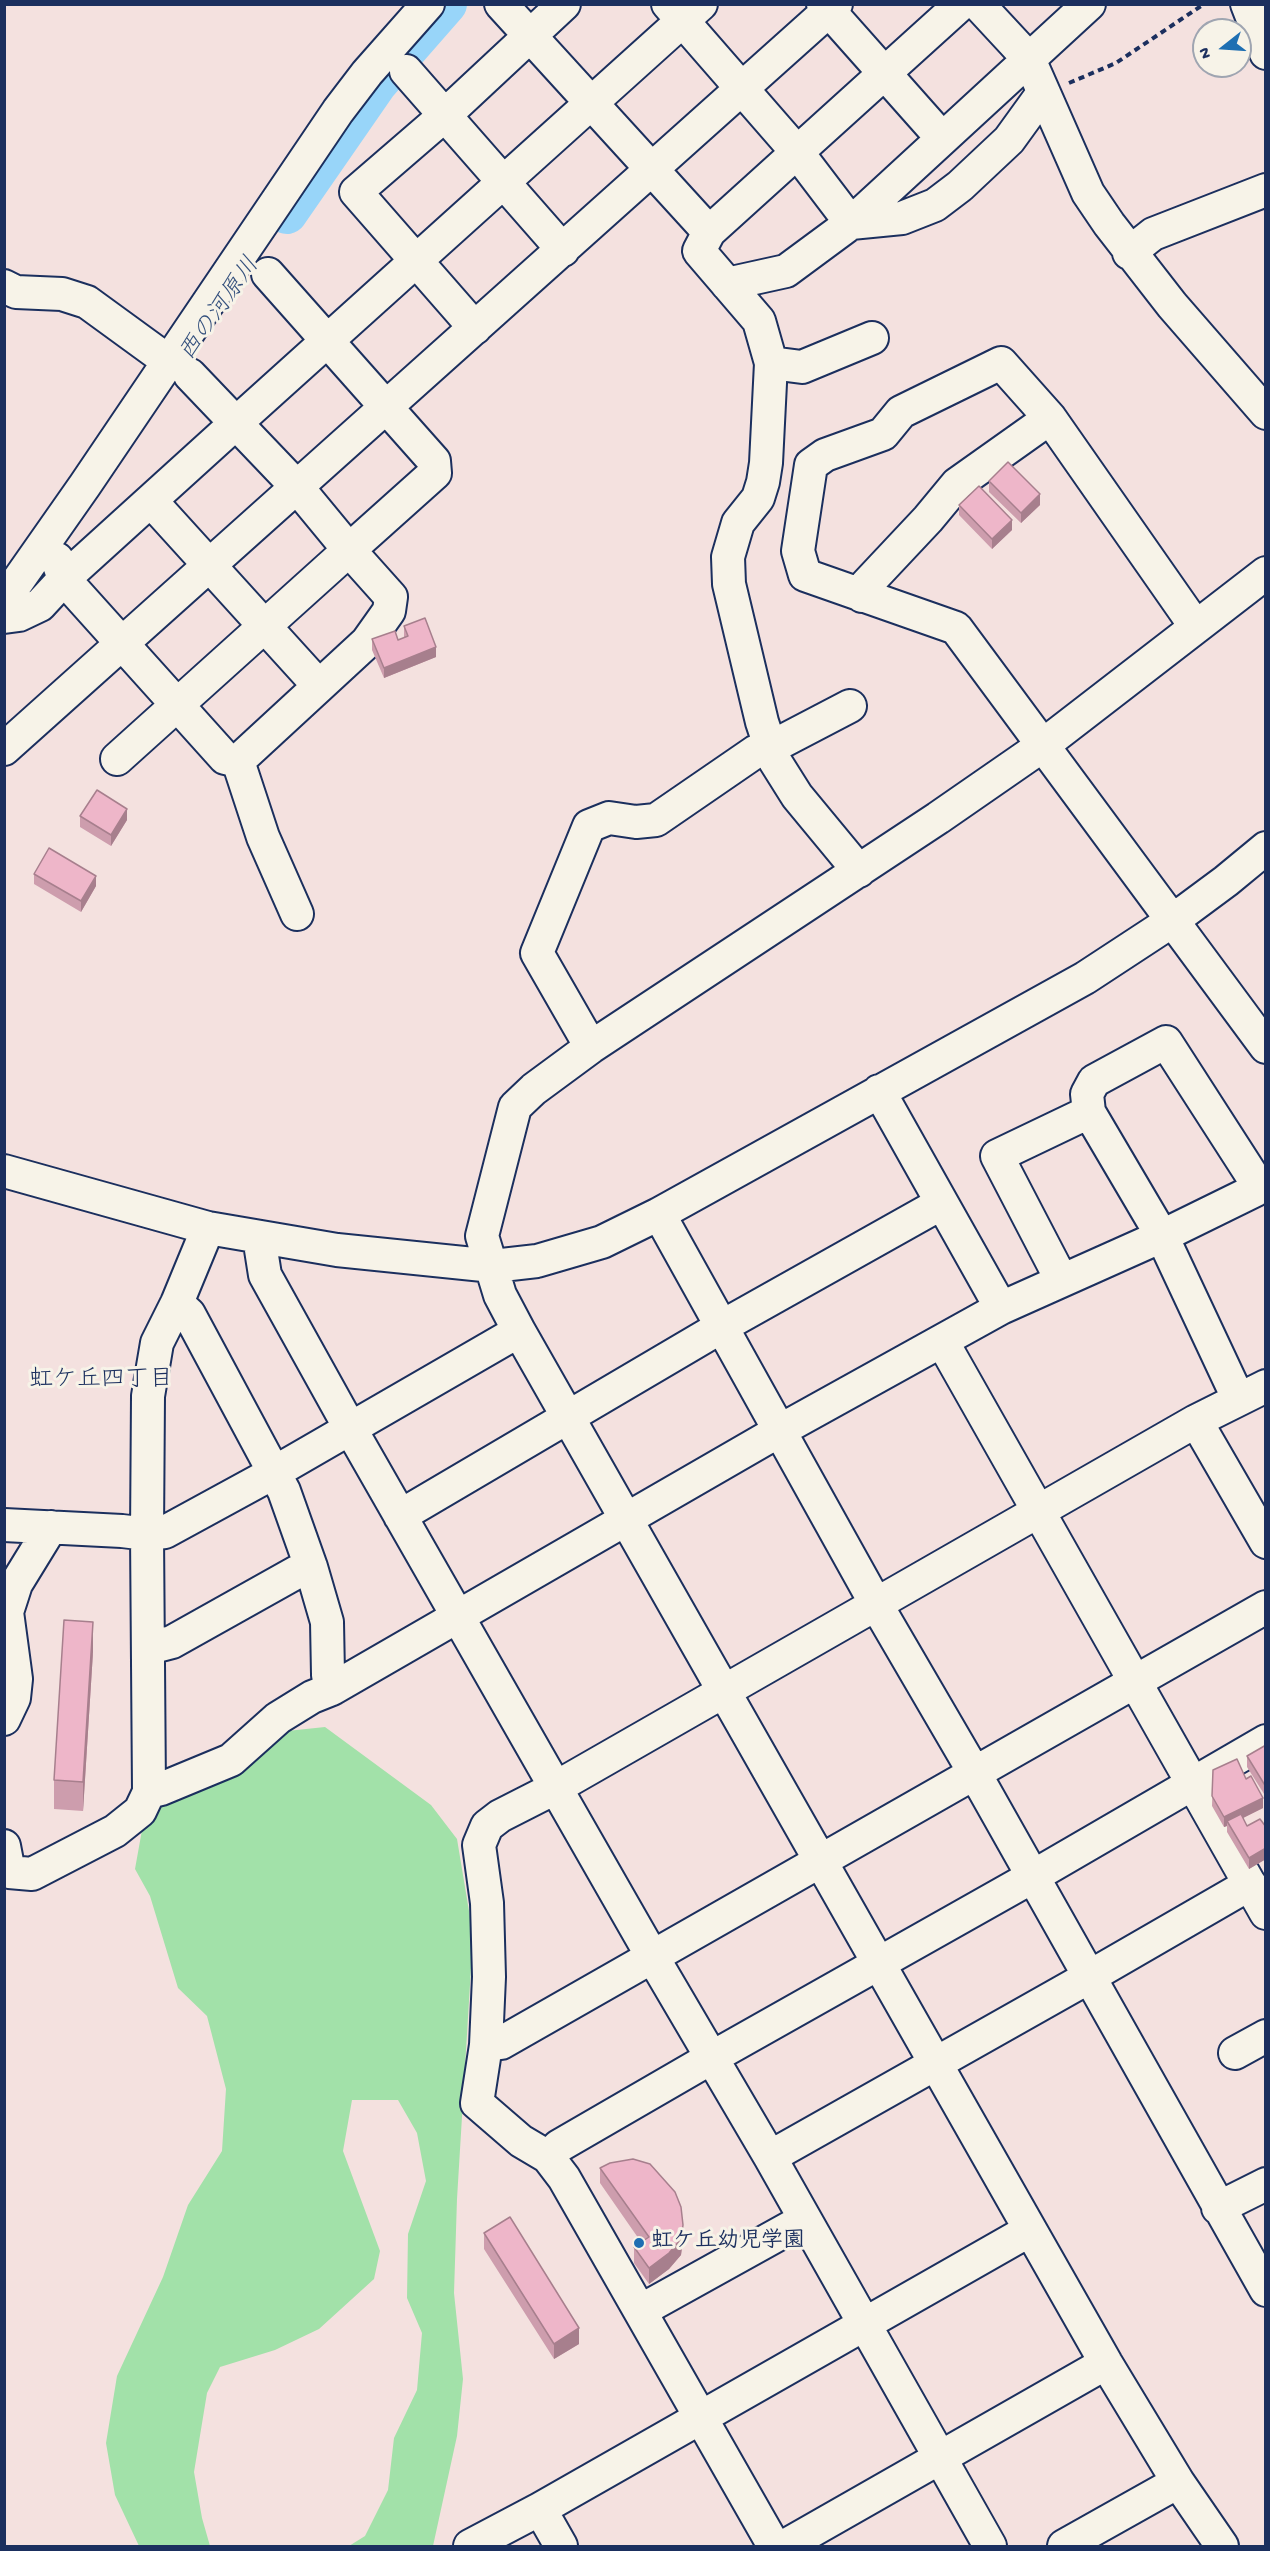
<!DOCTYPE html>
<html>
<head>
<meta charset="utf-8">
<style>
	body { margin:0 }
	#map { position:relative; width:1270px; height:2551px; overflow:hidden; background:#f4e1df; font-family:"Gochi Hand",sans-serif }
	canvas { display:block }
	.frame { position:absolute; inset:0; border:6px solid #1b2f5e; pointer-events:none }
	.north { position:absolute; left:1192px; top:18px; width:60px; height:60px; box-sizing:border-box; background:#f7f3e8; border:2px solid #9fa5b1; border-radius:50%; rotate:253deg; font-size:16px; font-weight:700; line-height:24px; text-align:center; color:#1b2f5e }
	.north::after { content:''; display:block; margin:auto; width:21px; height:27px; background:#1f6fb2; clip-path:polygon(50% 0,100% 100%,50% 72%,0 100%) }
</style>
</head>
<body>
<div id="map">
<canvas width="1270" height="2551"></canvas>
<div class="frame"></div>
<div class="north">N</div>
</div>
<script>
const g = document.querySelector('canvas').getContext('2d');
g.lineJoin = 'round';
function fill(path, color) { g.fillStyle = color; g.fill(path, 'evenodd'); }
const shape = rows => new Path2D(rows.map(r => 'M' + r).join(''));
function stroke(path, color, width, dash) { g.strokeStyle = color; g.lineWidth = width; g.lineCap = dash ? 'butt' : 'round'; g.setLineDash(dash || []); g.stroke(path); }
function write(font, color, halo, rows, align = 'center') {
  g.font = font + ' "Gochi Hand","Klee One",sans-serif'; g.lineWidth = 6; g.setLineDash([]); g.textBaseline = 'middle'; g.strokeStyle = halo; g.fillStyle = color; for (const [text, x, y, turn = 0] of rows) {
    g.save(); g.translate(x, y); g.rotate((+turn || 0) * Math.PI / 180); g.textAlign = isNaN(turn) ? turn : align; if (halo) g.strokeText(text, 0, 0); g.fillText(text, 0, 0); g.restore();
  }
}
const green = shape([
	[325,1727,431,1805,457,1839,473,1935,457,2199,454,2293,463,2379,457,2436,433,2546,349,2546,365,2536,388,2490,394,2438,417,2390,422,2333,407,2298,408,2234,426,2181,417,2133,398,2100,352,2100,343,2151,380,2251,374,2279,319,2329,275,2350,220,2367,207,2393,194,2472,202,2518,210,2546,139,2546,115,2495,106,2443,117,2376,163,2277,188,2205,222,2151,226,2089,207,2016,178,1988,150,1896,135,1869,142,1830,170,1795,232,1767,287,1731]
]);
const river = shape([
	[287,214,377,84,447,4]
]);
const path = shape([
	[1069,83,1116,63,1204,4]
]);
const minor = shape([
	[501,4,709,232],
	[668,4,797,152,851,223,1089,4],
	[823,4,942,138],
	[978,4,1029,59,1088,193,1109,224,1172,305,1266,413],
	[1247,4,1266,53],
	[406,71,563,250],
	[1129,253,1153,234,1266,190],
	[727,284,786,271,851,223,902,218,935,205,960,186,1009,140,1043,93],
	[4,286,16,292,62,294,87,302,168,361],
	[475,328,356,192,444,116,564,4],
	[771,363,802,367,872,338],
	[190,375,297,487,349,550,435,473,434,461,268,274],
	[151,501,319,686],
	[57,559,64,579,225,758,238,761],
	[4,592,17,582,85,485,338,111,367,73,428,4],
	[862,596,866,585,928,519,957,484,1050,418],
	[4,617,19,615,40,605,64,579,236,423,701,4],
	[1196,627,1050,418,1001,363,901,412,883,434,825,455,811,465,798,551,805,575,956,628,1266,1047],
	[4,749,836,4],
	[117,759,349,550,391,597,389,611,367,642,238,761],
	[238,761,263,837,297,914],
	[859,871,797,796,775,761,762,722,729,584,728,557,738,523,758,498,763,482,766,463,771,363,759,321,699,251,709,232,961,4],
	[591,1047,537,953,589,826,609,818,636,822,656,820,755,752,783,741,850,706],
	[879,1091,1001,1308],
	[4,1171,208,1228,337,1250,493,1266,537,1261,602,1242,659,1214,1085,978,1172,921,1226,881,1266,848],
	[659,1214,876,1604,974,1772,1266,2290],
	[259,1237,265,1275,350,1428,652,1956,770,2157,990,2546],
	[1061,1279,997,1156,1089,1112],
	[177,1303,189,1314,284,1491,311,1567,327,1622,328,1675,332,1689,779,1431,1001,1308,1162,1236,1266,1185],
	[942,1341,1266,1913],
	[1238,1398,1162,1236,1089,1112,1087,1094,1094,1081,1166,1042,1260,1188],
	[1196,1421,1266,1542],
	[400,1516,721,1327,942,1203],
	[4,1525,122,1531,147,1534,165,1532,275,1472,519,1331],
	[149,1648,172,1642,297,1572,311,1567],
	[4,1719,14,1698,16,1679,7,1612,16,1584,51,1527],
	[149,1792,161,1789,231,1760,278,1718,312,1697,332,1689],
	[4,1846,9,1872,32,1874,115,1831,140,1811,149,1792,147,1534,148,1396,157,1343,177,1303,208,1228],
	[486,2045,501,2043,1266,1607],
	[1235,2053,1266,2036],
	[548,2157,559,2146,711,2058,1032,1877,1266,1741],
	[770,2157,1089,1977,1250,1884],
	[1218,2208,1266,2184],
	[640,2311,804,2220],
	[470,2546,540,2509],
	[561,2546,540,2509,1030,2230],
	[774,2546,564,2178,548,2157,521,2141,477,2103,486,2045,489,1977,487,1903,479,1845,487,1826,500,1816,555,1788,1196,1421,1266,1386],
	[785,2546,1106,2363],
	[1064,2546,1178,2482],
	[1222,2546,1178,2482,1106,2363,519,1331,500,1295,482,1236,515,1107,534,1089,591,1047,938,818,1042,746,1266,573]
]);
const wall = shape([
	[989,481,1040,505,1021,523,989,492],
	[959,505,1012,530,992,549,959,515],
	[404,626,436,657,384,678,372,650,372,639,398,640,404,638],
	[80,816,127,820,111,846,80,827],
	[34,874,96,886,81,912,34,884],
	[93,1652,83,1811,54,1809,54,1780],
	[1266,1745,1266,1797,1247,1767,1247,1756],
	[1213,1770,1246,1779,1263,1808,1243,1818,1247,1826,1266,1827,1266,1859,1249,1869,1227,1832,1227,1826,1224,1827,1212,1806],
	[600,2168,683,2240,681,2255,669,2269,649,2284,634,2263,634,2247,641,2242,600,2183],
	[484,2233,579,2344,554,2359,484,2249]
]);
const shadedWall = shape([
	[1040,494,1040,505,1021,523,1021,513],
	[1012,520,1012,530,992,549,992,539],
	[436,647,436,657,384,678,384,668],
	[127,809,127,820,111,846,111,835],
	[96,876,96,886,81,912,81,901],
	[93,1622,93,1652,83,1811,83,1782],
	[1263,1798,1263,1808,1229,1825,1227,1821,1227,1826,1224,1827,1224,1817],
	[1266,1848,1266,1859,1249,1869,1249,1858],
	[683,2225,683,2240,681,2255,669,2269,649,2284,649,2268],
	[579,2328,579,2344,554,2359,554,2344]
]);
const building = shape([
	[1008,462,1040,494,1021,513,989,481,1008,462],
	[979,486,1012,520,992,539,959,505,979,486],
	[425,618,436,647,384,668,372,639,395,631,398,640,408,636,404,626,425,618],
	[97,790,127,809,111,835,80,816,97,790],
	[49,848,96,876,81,901,34,874,49,848],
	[64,1620,93,1622,83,1782,54,1780,64,1620],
	[1266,1745,1266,1787,1247,1756,1266,1745],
	[1237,1759,1246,1779,1251,1776,1263,1798,1224,1817,1212,1796,1213,1770,1237,1759],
	[1241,1814,1247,1826,1260,1819,1266,1827,1266,1848,1249,1858,1227,1821,1241,1814],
	[633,2159,650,2164,675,2192,681,2207,683,2225,681,2239,669,2253,649,2268,634,2247,649,2237,600,2168,610,2163,633,2159],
	[510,2217,579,2328,554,2344,484,2233,510,2217]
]);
const markers = [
	[639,2243,6,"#1f6fb2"]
];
const poiNames = [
	["虹ケ丘幼児学園",651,2243]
];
const waterNames = [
	["西の河原川",221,310,-55]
];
const neighbourhoodNames = [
	["虹ケ丘四丁目",101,1381]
];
fill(green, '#a2e1a9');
stroke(river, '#98d5f9', 40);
stroke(minor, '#1b2f5e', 36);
stroke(path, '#1b2f5e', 4, [6, 4.5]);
stroke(minor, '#f7f3e8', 32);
fill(wall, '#cd9dad');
fill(shadedWall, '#a77f8d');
fill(building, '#eeb6c9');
stroke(building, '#a77f8d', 1.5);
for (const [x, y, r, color] of markers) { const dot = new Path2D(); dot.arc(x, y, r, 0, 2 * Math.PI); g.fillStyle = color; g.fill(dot); stroke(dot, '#f7f3e8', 2); }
write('bold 22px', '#1b2f5e', '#f7f3e8', poiNames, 'left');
write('italic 24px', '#34507d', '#f7f3e8', waterNames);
write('24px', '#1b2f5e', '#f7f3e8', neighbourhoodNames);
</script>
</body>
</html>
